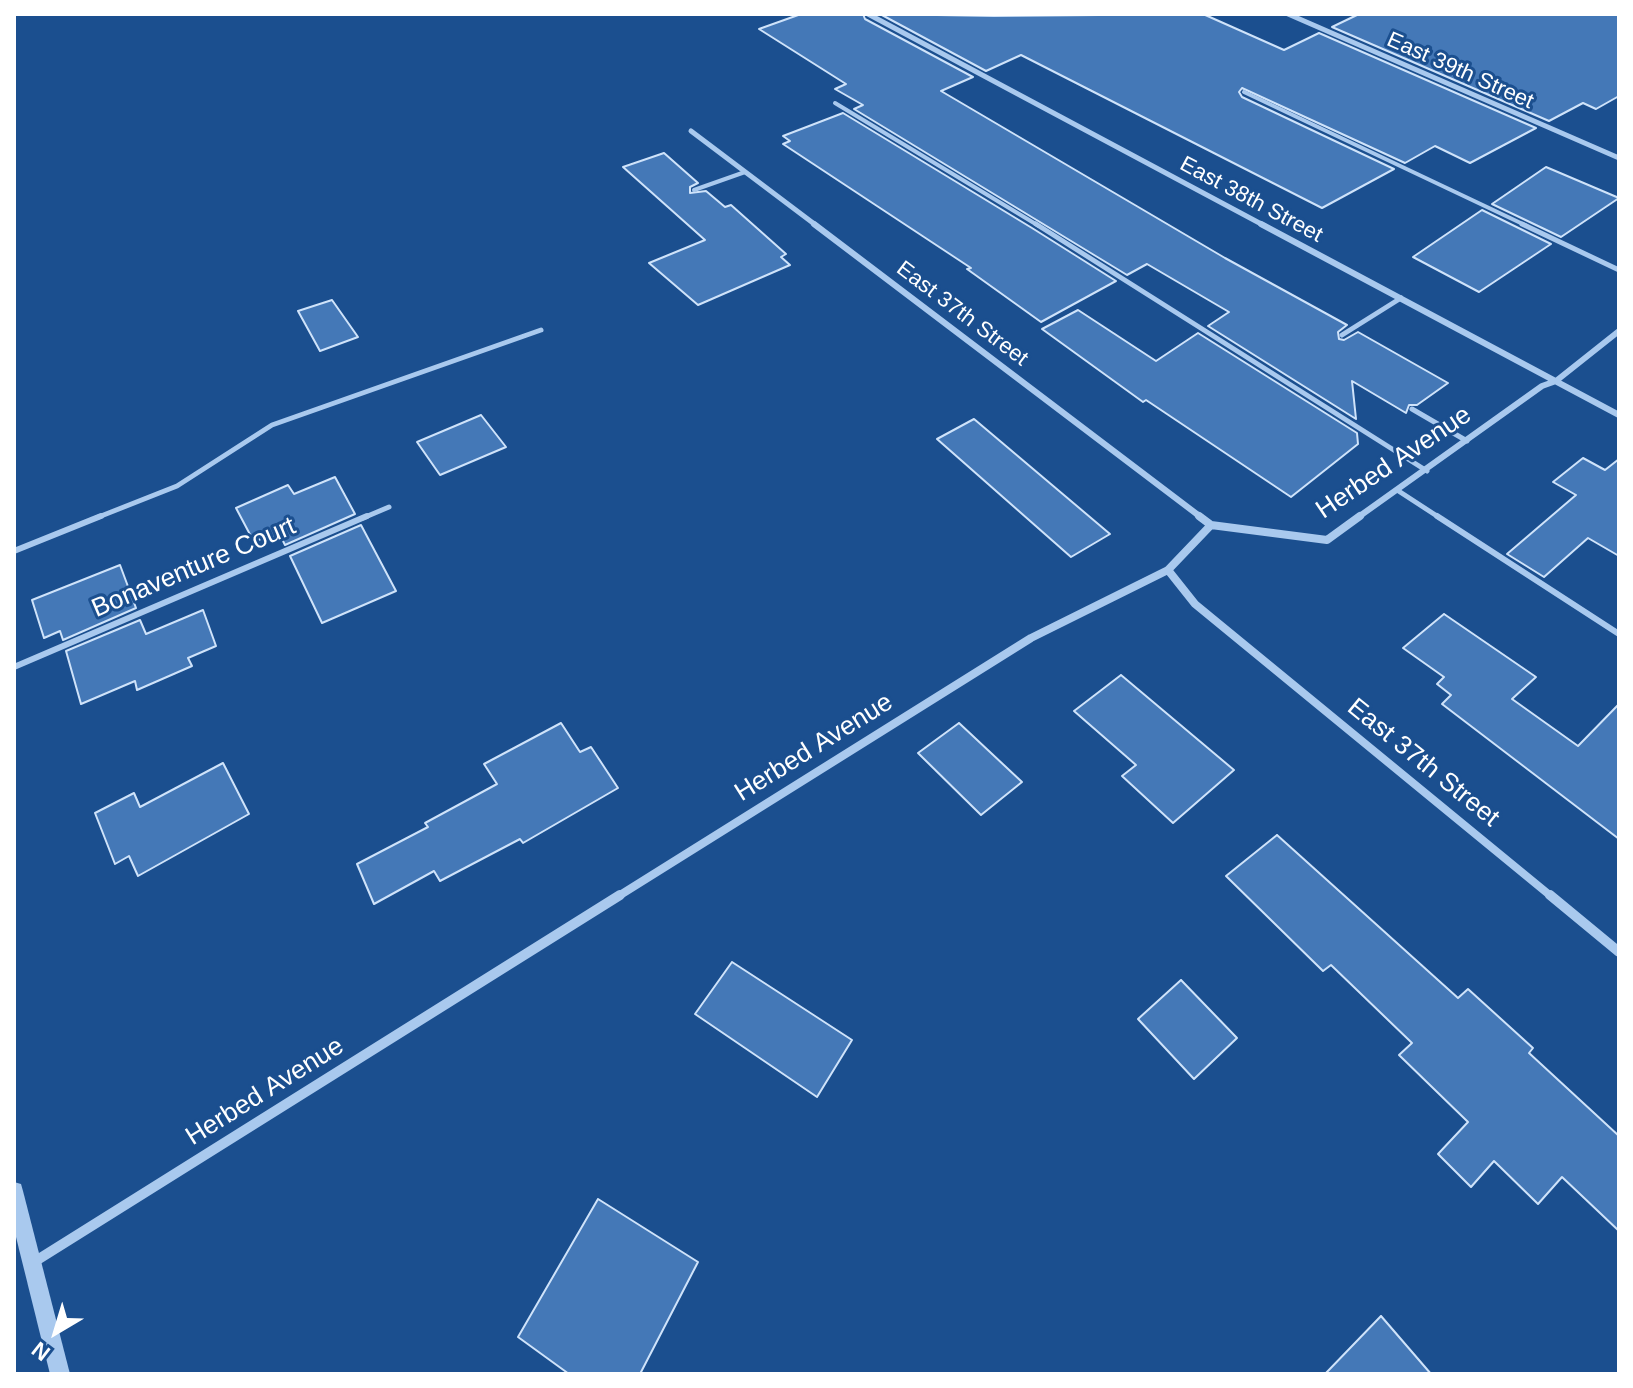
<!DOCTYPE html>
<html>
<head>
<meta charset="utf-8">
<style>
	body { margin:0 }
	#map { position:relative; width:1633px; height:1388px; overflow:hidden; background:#1b4f8f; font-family:Arial,sans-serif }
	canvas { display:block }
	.frame { position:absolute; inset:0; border:16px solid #fff; pointer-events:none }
	.north { position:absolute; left:16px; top:1292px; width:80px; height:80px; -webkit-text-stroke:6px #1b4f8f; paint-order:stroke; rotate:218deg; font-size:22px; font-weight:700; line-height:32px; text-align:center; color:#fff }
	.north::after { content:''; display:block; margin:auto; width:28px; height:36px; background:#fff; clip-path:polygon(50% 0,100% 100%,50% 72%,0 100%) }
</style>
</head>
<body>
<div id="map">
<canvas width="1633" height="1388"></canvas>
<div class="frame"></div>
<div class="north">N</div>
</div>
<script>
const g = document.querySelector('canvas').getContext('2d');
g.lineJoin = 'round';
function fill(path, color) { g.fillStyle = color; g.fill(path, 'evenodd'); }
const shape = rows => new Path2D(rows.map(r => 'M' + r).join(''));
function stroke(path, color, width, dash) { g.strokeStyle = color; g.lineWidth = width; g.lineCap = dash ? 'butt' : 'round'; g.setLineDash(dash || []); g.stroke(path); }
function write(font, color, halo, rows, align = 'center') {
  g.font = font + ' Arial,sans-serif'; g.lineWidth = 6; g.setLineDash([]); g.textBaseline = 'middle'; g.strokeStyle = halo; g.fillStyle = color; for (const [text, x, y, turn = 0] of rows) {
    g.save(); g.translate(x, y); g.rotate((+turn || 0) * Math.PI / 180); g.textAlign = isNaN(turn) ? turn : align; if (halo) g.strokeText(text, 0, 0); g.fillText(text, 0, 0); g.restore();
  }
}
const building = shape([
	[801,14,863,14,865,19,973,77,941,91,1225,258,1347,325,1338,332,1339,339,1344,340,1358,332,1448,383,1417,405,1409,405,1406,413,1352,381,1356,419,1208,326,1229,312,1147,264,1127,275,854,109,863,105,835,89,846,84,759,29,801,14],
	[880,14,994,16,1203,14,1284,50,1319,33,1536,128,1470,163,1435,146,1405,163,1242,88,1239,92,1242,97,1394,169,1322,208,1021,55,986,71,880,14],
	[1359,14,1619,14,1619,96,1596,109,1583,103,1549,121,1332,27,1359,14],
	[843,113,1032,228,1116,281,1041,322,967,269,971,268,783,144,790,141,783,136,843,113],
	[664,153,698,183,690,187,690,193,706,191,725,207,731,205,786,254,781,257,790,265,698,305,649,263,705,240,623,167,664,153],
	[1546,167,1619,198,1561,237,1492,204,1546,167],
	[1482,210,1551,244,1479,292,1413,257,1482,210],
	[332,300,358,337,320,351,298,311,332,300],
	[1078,310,1156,361,1198,333,1357,433,1358,444,1291,497,1146,400,1143,402,1042,329,1078,310],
	[481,415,506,447,440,475,417,442,481,415],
	[974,419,1110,534,1071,557,937,439,974,419],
	[1583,458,1605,470,1619,459,1619,556,1588,538,1544,577,1507,554,1576,495,1553,482,1583,458],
	[335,477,355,514,285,545,280,535,272,538,270,535,254,542,236,508,288,485,294,494,335,477],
	[361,525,396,591,322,623,290,556,361,525],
	[120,565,136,608,63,640,60,631,44,638,32,600,120,565],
	[203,610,216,646,188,658,192,666,137,690,135,681,81,704,66,651,140,620,146,634,203,610],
	[1444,614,1536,677,1512,699,1578,746,1619,704,1619,839,1442,704,1451,695,1437,684,1444,677,1403,648,1444,614],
	[1121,675,1234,770,1173,823,1122,776,1136,765,1074,711,1121,675],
	[561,723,580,752,591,747,618,788,523,843,520,839,440,881,434,871,374,904,357,864,428,827,425,823,497,784,484,764,561,723],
	[959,723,1022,782,981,815,918,753,959,723],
	[223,763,249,814,138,876,129,856,115,864,95,813,134,793,140,807,223,763],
	[1277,835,1458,998,1468,989,1533,1048,1529,1053,1619,1136,1619,1231,1562,1177,1538,1204,1494,1161,1471,1187,1438,1154,1468,1122,1399,1055,1412,1043,1331,965,1323,971,1226,876,1277,835],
	[732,962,852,1040,817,1097,695,1014,732,962],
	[1181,980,1237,1038,1194,1079,1138,1019,1181,980],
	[598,1199,698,1262,640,1374,569,1374,518,1337,598,1199],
	[1381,1316,1431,1374,1325,1374,1381,1316]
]);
const serviceFar2 = shape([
	[1244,92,1527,226],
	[835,103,1039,226],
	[694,190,745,172]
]);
const serviceFar1 = shape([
	[1036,224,1427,471],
	[1522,224,1619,270],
	[1342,335,1401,298],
	[1412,409,1467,441],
	[1397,490,1440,518],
	[96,518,177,486,272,425,541,330],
	[363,518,389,507]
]);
const service = shape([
	[1437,516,1619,634],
	[14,551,101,516],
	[14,667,367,516]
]);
const minorFar3 = shape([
	[868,14,1265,226],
	[1288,14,1619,158],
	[691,131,817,226]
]);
const minorFar2 = shape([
	[814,224,1202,518],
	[1261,224,1619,415],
	[1357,518,1542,386,1556,381,1619,331]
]);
const minorFar1 = shape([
	[1199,516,1211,525],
	[1168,570,1195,604,1552,897],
	[617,897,1031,638,1168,570,1211,525,1327,540,1360,516]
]);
const minor = shape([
	[1550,895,1619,952],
	[34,1262,620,895]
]);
const tertiary = shape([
	[14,1182,21,1184,23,1191,70,1374,50,1374,14,1229,14,1182]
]);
const farStreetnames = [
	["East 39th Street",1460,71,24],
	["East 38th Street",1251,200,28],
	["East 37th Street",962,314,37]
];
const streetNames = [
	["Herbed Avenue",1394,463,-34],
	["Bonaventure Court",194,568,-23],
	["Herbed Avenue",814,748,-32],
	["East 37th Street",1423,763,39],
	["Herbed Avenue",265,1092,-32]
];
fill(building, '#4478b7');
stroke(building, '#cfe3fa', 2);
stroke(serviceFar2, '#a9c9ee', 4);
stroke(serviceFar1, '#a9c9ee', 5);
stroke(service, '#a9c9ee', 6);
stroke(minorFar3, '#a9c9ee', 5);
stroke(minorFar2, '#a9c9ee', 6);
stroke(minorFar1, '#a9c9ee', 8);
stroke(minor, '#a9c9ee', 10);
fill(tertiary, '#a9c9ee');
write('22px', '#fff', '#1b4f8f', farStreetnames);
write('26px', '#fff', '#1b4f8f', streetNames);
</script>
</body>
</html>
